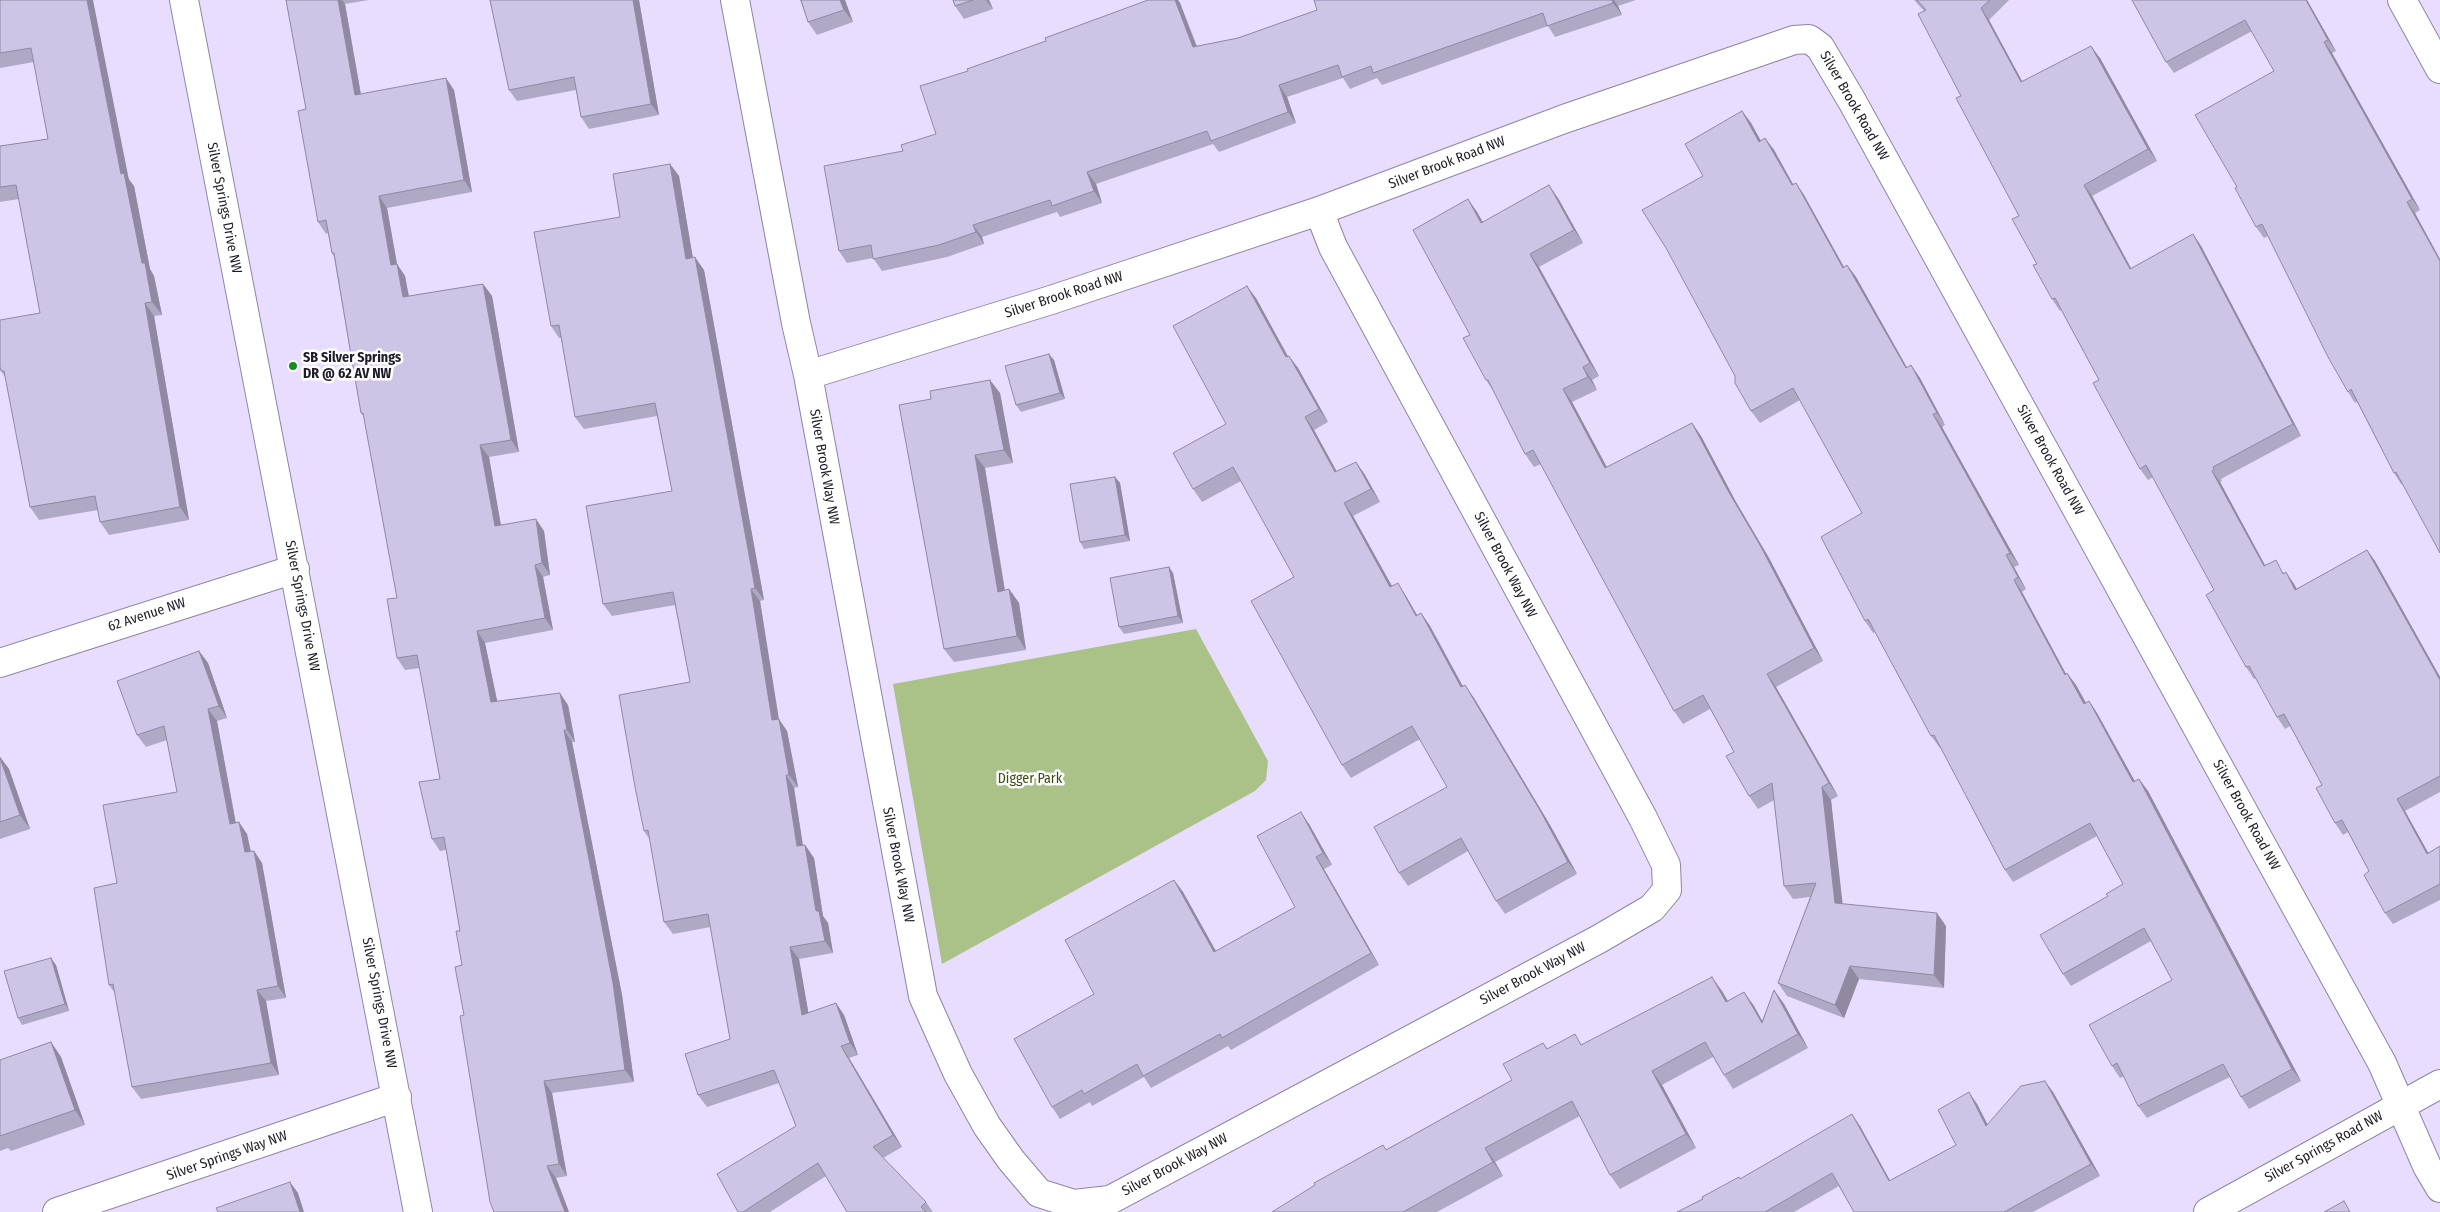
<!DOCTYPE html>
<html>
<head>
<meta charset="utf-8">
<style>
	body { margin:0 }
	canvas { display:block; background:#e8ddff }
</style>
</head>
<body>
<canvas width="2440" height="1212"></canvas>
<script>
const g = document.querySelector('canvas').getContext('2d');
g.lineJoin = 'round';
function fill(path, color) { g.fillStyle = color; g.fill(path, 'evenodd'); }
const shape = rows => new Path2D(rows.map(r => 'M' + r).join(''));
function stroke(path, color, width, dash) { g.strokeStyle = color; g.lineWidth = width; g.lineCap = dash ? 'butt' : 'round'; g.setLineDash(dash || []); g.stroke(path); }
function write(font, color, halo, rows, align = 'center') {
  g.font = font + ' "Fira Sans Condensed",sans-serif'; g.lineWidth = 5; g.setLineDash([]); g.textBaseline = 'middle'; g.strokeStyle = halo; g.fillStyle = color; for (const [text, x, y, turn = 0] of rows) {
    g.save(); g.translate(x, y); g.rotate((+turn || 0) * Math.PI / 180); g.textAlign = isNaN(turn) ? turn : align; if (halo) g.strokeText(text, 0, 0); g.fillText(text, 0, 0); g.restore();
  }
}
const green = shape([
	[1196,629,1268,761,1266,780,1255,791,942,964,893,684]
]);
const street = shape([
	[184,0,418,1212],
	[735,0,796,323,808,375,923,996,958,1074,987,1126,1011,1160,1039,1193,1074,1204,1110,1200,1599,939,1652,908,1667,890,1666,865,1643,818,1333,247,1319,211],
	[2402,0,2440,69],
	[808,375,1051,300,1319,211,1564,119,1794,40,1809,39,1820,47,1852,101,2382,1063,2427,1166,2440,1188],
	[0,663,295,569],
	[57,1212,397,1097],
	[2208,1212,2440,1084]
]);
const wall = shape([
	[0,0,134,186,150,269,154,276,162,315,154,316,189,520,109,535,100,522,98,510,39,520,30,507,6,378,1,371,40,313,19,199,0,202,0,146,48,139,34,62,0,68],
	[286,0,369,0,345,4,361,94,454,90,472,192,387,208,397,264,405,276,409,296,483,284,492,296,519,452,489,457,501,525,544,531,550,575,543,577,553,630,485,643,497,702,568,705,575,742,572,742,622,995,634,1082,552,1093,567,1176,556,1178,569,1212,464,1015,460,931,446,850,440,851,432,839,440,779,420,668,405,670,397,658,397,598,364,417,361,413,334,257,332,253,328,233,326,234,318,222,306,109],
	[490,0,639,0,659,115,589,129,581,117,576,90,517,101,509,90],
	[800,0,845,0,853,22,817,35,808,22,801,2],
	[953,0,989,0,993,9,964,19,955,6],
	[1148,0,1178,0,1180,3,1197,46,1238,38,1317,10,1314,0,1636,0,1618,6,1622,15,1555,37,1548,26,1382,85,1377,78,1350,89,1343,78,1287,97,1296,123,1219,152,1213,144,1096,184,1102,203,1060,217,1057,212,982,237,984,244,947,257,882,271,873,258,847,263,839,251,903,151,936,134,968,71,1046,41],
	[1914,0,2009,0,1989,20,2022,81,2100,58,2157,161,2092,196,2131,269,2193,234,2201,246,2301,436,2221,479,2222,481,2220,482,2265,566,2285,573,2294,584,2297,589,2367,550,2375,561,2440,677,2440,792,2405,811,2428,853,2440,846,2440,900,2393,924,2385,913,2369,871,2348,832,2343,835,2335,823,2322,785,2290,726,2285,729,2277,717,2256,678,2254,679,2246,667,2214,590,2153,477,2148,480,2140,469,2099,380,2061,310,2060,311,2052,299,2037,264,2019,216,1961,96,1924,11],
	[2132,0,2307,0,2336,51,2332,53,2420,210,2415,213,2403,484,2401,484,2394,473,2357,402,2355,403,2348,392,2268,236,2264,238,2256,227,2237,187,2274,71,2252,31,2174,73,2166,62],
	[1742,111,1751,123,1761,141,1765,138,1774,150,1793,184,1796,183,1804,195,1844,267,1847,265,1856,277,1907,368,1911,365,1920,378,1945,425,1942,427,2019,565,2014,567,2026,589,2022,592,2066,674,2067,673,2076,685,2086,703,2089,701,2097,713,2135,782,2139,779,2148,791,2301,1081,2249,1109,2241,1097,2230,1077,2147,1118,2138,1106,2124,1076,2120,1078,2112,1066,2172,980,2151,941,2071,986,2063,974,2108,896,2123,884,2097,836,2013,882,2005,870,1941,748,1940,748,1931,736,1875,632,1873,633,1865,621,1862,513,1800,400,1760,423,1751,411,1735,376,1703,176],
	[670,164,679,176,693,258,704,270,764,600,760,601,778,719,787,731,798,787,794,788,803,846,805,845,814,858,823,916,828,923,833,953,799,959,808,1013,836,1003,844,1015,858,1055,849,1058,902,1147,883,1158,926,1202,933,1212,847,1212,826,1176,770,1212,738,1212,796,1126,779,1083,707,1107,698,1095,730,1039,711,927,673,934,664,922,650,840,644,831,690,682,675,605,612,616,603,604,672,491,657,416,584,429,575,417,561,338,559,338,551,326,620,217],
	[1558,198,1583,243,1539,267,1599,376,1592,380,1597,390,1572,402,1607,467,1692,423,1701,436,1736,502,1769,558,1823,661,1776,687,1838,796,1831,800,1842,904,1946,926,1944,988,1859,979,1844,1018,1787,996,1778,983,1810,897,1793,899,1784,886,1774,800,1758,809,1749,796,1734,752,1710,709,1683,724,1674,711,1541,464,1534,467,1525,454,1494,392,1486,380,1470,335,1468,199,1477,212,1483,222],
	[1256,298,1288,356,1298,368,1328,422,1314,430,1337,472,1356,462,1365,475,1380,502,1353,516,1392,586,1406,596,1417,615,1421,613,1430,626,1463,686,1474,698,1550,825,1577,874,1505,914,1496,901,1468,851,1408,886,1399,873,1447,787,1420,739,1351,778,1342,765,1294,577,1241,481,1202,502,1193,489,1226,424],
	[1054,360,1065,399,1021,412,1016,405],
	[1000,393,1013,463,985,468,1005,590,1009,589,1019,603,1026,650,954,662,944,649,899,405],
	[1115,477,1120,483,1130,541,1084,549,1080,542],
	[1169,567,1173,573,1183,623,1124,634,1119,627],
	[199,651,208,663,227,718,217,721,236,823,247,834,251,851,254,851,262,863,286,998,266,1001,279,1075,141,1099,132,1087,115,993,109,985,117,883,177,792,167,740,146,747,137,735],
	[0,757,9,769,30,829,0,839],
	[1309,824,1332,865,1324,869,1379,965,1231,1050,1228,1046,1151,1088,1144,1077,1092,1106,1090,1102,1060,1119,1052,1107,1094,994,1174,880,1183,892,1216,951,1295,907],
	[56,965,69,1011,22,1025,18,1018],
	[1774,990,1784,1004,1808,1048,1733,1089,1724,1075,1713,1057,1662,1085,1696,1148,1620,1189,1610,1175,1580,1116,1495,1162,1503,1176,1437,1212,1272,1212,1383,1145,1386,1150,1512,1080,1543,1043,1548,1049,1583,1044,1722,991,1728,1001,1744,992,1754,1006,1762,1021],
	[51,1042,61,1057,85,1125,11,1151,8,1148,0,1151,0,1060],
	[2053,1092,2100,1176,2033,1212,1854,1212,1839,1186,1794,1212,1677,1212,1740,1179,1860,1126,1890,1181,1956,1145,1977,1104,1987,1124]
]);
const shadedWall = shape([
	[87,0,93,0,129,180,134,186,150,269,154,276,162,315,152,302,142,263,121,174],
	[338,0,342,0,345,4,363,107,355,95],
	[633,0,639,0,659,115,651,104],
	[840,0,845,0,853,22,844,10],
	[986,0,989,0,993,9],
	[1175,0,1178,0,1180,3,1201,59,1193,47],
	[1612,0,1614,0,1618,6,1622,15,1613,3],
	[2306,0,2307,0,2336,51,2328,40],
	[1981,8,1989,20,2029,94,2021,82],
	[2324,42,2332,53,2420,210,2412,199],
	[2091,46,2100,58,2157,161,2148,149],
	[446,78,454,90,472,192,464,180],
	[1279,85,1287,97,1296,123,1288,112],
	[1742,111,1751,123,1768,154,1759,142],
	[1765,138,1774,150,1800,197,1792,185],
	[670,164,679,176,695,271,686,259],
	[1087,172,1096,184,1102,203,1094,191],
	[1796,183,1804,195,1851,280,1843,268],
	[1549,185,1558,198,1583,243,1574,230],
	[2084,185,2092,196,2138,281,2130,269],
	[379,196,387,208,397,264,405,276,411,309,403,297,391,265],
	[1468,199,1477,212,1490,236,1481,223],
	[2407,202,2415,213,2440,259,2440,261],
	[973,225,982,237,984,244,976,232],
	[2193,234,2201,246,2301,436,2293,424],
	[1530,254,1539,267,1599,376,1590,363],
	[695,257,704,270,764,600,755,588],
	[1847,265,1856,277,1914,380,1906,368],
	[483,284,492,296,519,452,511,440],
	[1247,286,1256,298,1295,370,1286,357],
	[145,303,154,316,189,520,180,507],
	[1049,354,1054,360,1065,399,1060,393],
	[1289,356,1298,368,1328,422,1319,409],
	[1911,365,1920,378,1945,425,1937,413],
	[1583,367,1592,380,1597,390,1588,377],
	[990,380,1000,393,1013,463,1004,450],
	[1563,389,1572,402,1614,481,1605,468],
	[1933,414,1942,427,2019,565,2010,553],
	[1305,417,1314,430,1344,485,1335,472],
	[1692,423,1701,436,1736,502,1769,558,1823,661,1814,648,1727,489],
	[480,445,489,457,503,538,495,526],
	[975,455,985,468,1007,605,998,592],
	[1356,462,1365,475,1380,502,1371,489],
	[2212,471,2220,482,2272,578,2264,566],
	[1115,477,1120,483,1130,541,1125,535],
	[1344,503,1353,516,1399,599,1390,587],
	[536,519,544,531,550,575,542,563],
	[2367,550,2375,561,2440,677,2440,680],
	[2006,555,2014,567,2026,589,2018,577],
	[535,565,543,577,553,630,545,618],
	[1169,567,1173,573,1183,623,1178,616],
	[2286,572,2294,584,2303,601,2295,590],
	[2014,580,2022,592,2073,687,2065,675],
	[1398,583,1406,596,1425,629,1416,616],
	[751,589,760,601,781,732,772,720],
	[1009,589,1019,603,1026,650,1017,636],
	[1421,613,1430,626,1470,700,1461,687],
	[477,631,485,643,500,714,491,702],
	[199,651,208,663,227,718,219,706],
	[2067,673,2076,685,2093,716,2084,704],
	[1767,674,1776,687,1838,796,1829,783],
	[1465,685,1474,698,1550,825,1577,874,1568,862],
	[560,693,568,705,575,742,567,730],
	[2089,701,2097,713,2142,794,2133,782],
	[208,709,217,721,238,836,230,824],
	[779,719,787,731,798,787,789,775],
	[564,730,572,742,622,995,634,1082,625,1070],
	[0,757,9,769,30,829,20,815],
	[786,775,794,788,805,859,797,846],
	[2139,779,2148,791,2301,1081,2292,1069],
	[1822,787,1831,800,1844,916,1835,903],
	[2397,799,2405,811,2435,865,2427,854],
	[1301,812,1309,824,1332,865,1323,853],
	[239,822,247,834,253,864,245,852],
	[805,845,814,858,823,916,828,923,833,953,825,941,816,911],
	[254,851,262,863,286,998,278,986],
	[1316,857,1324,869,1379,965,1371,953],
	[1174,880,1183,892,1223,964,1214,952],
	[1937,913,1946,926,1944,988,1934,975],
	[790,947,799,959,811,1027,802,1015],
	[51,958,56,965,69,1011,65,1004],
	[1850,966,1859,979,1844,1018,1835,1005],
	[1712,977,1722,991,1736,1016,1726,1002],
	[257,990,266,1001,279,1075,271,1063],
	[1774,990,1784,1004,1808,1048,1798,1034],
	[1744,992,1754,1006,1771,1037,1762,1023],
	[836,1003,844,1015,858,1055,850,1043],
	[51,1042,61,1057,85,1125,75,1110],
	[841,1046,849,1058,902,1147,893,1135],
	[1652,1071,1662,1085,1696,1148,1686,1134],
	[544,1081,552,1093,567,1176,559,1164],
	[2045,1081,2053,1092,2100,1176,2091,1164],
	[1969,1092,1977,1104,1994,1137,1986,1126],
	[1852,1114,1860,1126,1897,1193,1889,1181],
	[1485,1148,1495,1162,1503,1176,1493,1162],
	[547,1166,556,1178,569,1212,565,1212],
	[290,1182,298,1193,304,1212,300,1212]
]);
const building = shape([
	[0,0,87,0,121,174,124,173,142,263,145,263,152,302,145,303,180,507,100,522,95,496,30,507,4,371,1,371,0,366,0,320,40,313,16,185,0,187,0,146,48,139,31,48,0,53,0,0],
	[286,0,338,0,355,95,446,78,464,180,379,196,391,265,397,264,403,297,483,284,511,440,480,445,495,526,536,519,542,563,535,565,545,618,477,631,491,702,560,693,567,730,564,730,613,983,625,1070,544,1081,559,1164,547,1166,565,1212,494,1212,490,1202,460,1016,464,1015,455,967,462,965,456,931,460,931,444,837,432,839,419,782,440,779,417,655,397,658,387,599,397,598,363,413,361,413,351,355,334,253,332,253,326,220,318,222,298,111,306,109,286,0],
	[490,0,633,0,651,104,581,117,574,77,509,90,490,0],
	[801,0,840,0,844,10,808,22,801,0],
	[953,0,973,0,955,6,953,0],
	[1148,0,1175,0,1193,47,1238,38,1317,10,1314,0,1612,0,1613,3,1547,26,1543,13,1373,73,1371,66,1342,77,1338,65,1279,85,1288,112,1211,141,1207,131,1087,172,1094,191,1052,206,1050,200,973,225,976,232,939,245,873,259,871,245,839,251,824,166,903,151,901,145,936,134,920,86,968,71,967,69,1046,41,1045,38,1148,0],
	[1917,0,1990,0,1981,8,2021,82,2091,46,2148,149,2084,185,2130,269,2193,234,2293,424,2213,467,2214,469,2212,471,2264,566,2276,560,2283,574,2286,572,2295,590,2367,550,2440,680,2440,776,2397,799,2427,854,2440,846,2440,884,2385,913,2364,875,2369,871,2342,820,2335,823,2316,788,2322,785,2284,714,2277,717,2249,666,2246,667,2206,595,2214,590,2146,465,2140,469,2093,383,2099,380,2055,298,2052,299,2033,265,2037,264,2012,219,2019,216,1956,98,1961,96,1918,14,1926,10,1917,0],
	[2132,0,2306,0,2328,40,2324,42,2412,199,2407,202,2440,261,2440,553,2396,472,2394,473,2351,389,2348,392,2328,357,2262,224,2256,227,2235,188,2237,187,2195,115,2274,71,2245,20,2166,62,2132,0],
	[1742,111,1759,142,1765,138,1792,185,1796,183,1843,268,1847,265,1906,368,1911,365,1937,413,1933,414,2010,553,2006,555,2018,577,2014,580,2065,675,2067,673,2084,704,2089,701,2133,782,2139,779,2292,1069,2241,1097,2223,1064,2138,1106,2117,1063,2112,1066,2089,1025,2172,980,2144,928,2063,974,2040,935,2108,896,2106,894,2123,884,2090,823,2005,870,1934,735,1931,736,1868,619,1865,621,1821,537,1862,513,1793,388,1751,411,1735,383,1735,376,1666,248,1642,210,1703,176,1685,144,1742,111],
	[670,164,686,259,695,257,755,588,751,589,772,720,779,719,789,775,786,775,797,846,805,845,816,911,819,911,825,941,790,947,802,1015,836,1003,850,1043,841,1046,893,1135,873,1147,926,1202,921,1207,926,1212,847,1212,818,1163,743,1212,738,1212,717,1174,796,1126,774,1070,698,1095,685,1054,730,1039,708,914,664,922,648,830,644,831,635,787,619,695,690,682,673,592,603,604,586,506,672,491,655,403,575,417,559,325,551,326,534,232,620,217,613,174,670,164],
	[1549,185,1574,230,1530,254,1590,363,1583,367,1588,377,1563,389,1605,468,1692,423,1727,489,1760,545,1814,648,1767,674,1829,783,1822,787,1835,903,1937,913,1934,975,1850,966,1835,1005,1778,983,1816,883,1784,886,1772,783,1749,796,1726,756,1734,752,1703,695,1674,711,1533,450,1525,454,1488,380,1486,380,1463,338,1470,335,1413,230,1468,199,1481,223,1549,185],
	[1247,286,1286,357,1289,356,1319,409,1305,417,1335,472,1356,462,1371,489,1344,503,1390,587,1398,583,1416,616,1421,613,1461,687,1465,685,1541,812,1568,862,1496,901,1461,838,1399,873,1374,827,1447,787,1412,726,1342,765,1251,601,1294,577,1233,467,1193,489,1173,453,1226,424,1173,326,1247,286],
	[1049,354,1060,393,1016,405,1005,366,1049,354],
	[990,380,1004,450,975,455,998,592,1009,589,1017,636,944,649,899,405,931,399,930,391,990,380],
	[1115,477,1125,535,1080,542,1070,484,1115,477],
	[1169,567,1178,616,1119,627,1110,578,1169,567],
	[199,651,219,706,208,709,230,824,239,822,245,852,254,851,263,900,278,986,257,990,271,1063,132,1087,113,984,109,985,94,888,117,883,103,805,177,792,164,726,137,735,117,681,199,651],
	[0,758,20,815,0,822,0,758],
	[1301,812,1323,853,1316,857,1371,953,1222,1038,1220,1034,1143,1076,1137,1064,1084,1094,1082,1090,1052,1107,1014,1039,1094,994,1065,940,1174,880,1214,952,1295,907,1257,836,1301,812],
	[51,958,65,1004,18,1018,4,971,51,958],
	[1712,977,1726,1002,1744,992,1762,1023,1774,990,1798,1034,1724,1075,1705,1042,1652,1071,1686,1134,1610,1175,1572,1101,1485,1148,1493,1162,1403,1212,1272,1212,1315,1185,1314,1183,1383,1145,1386,1150,1512,1080,1503,1064,1543,1043,1547,1049,1575,1034,1581,1045,1712,977],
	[51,1042,75,1110,0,1136,0,1060,51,1042],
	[2045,1081,2091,1164,2004,1212,1854,1212,1832,1173,1765,1212,1677,1212,1703,1199,1702,1197,1739,1177,1740,1179,1852,1114,1889,1181,1956,1145,1938,1110,1969,1092,1986,1126,2021,1086,2045,1081],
	[290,1182,300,1212,218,1212,216,1208,290,1182],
	[2344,1201,2350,1212,2324,1212,2344,1201]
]);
const markers = [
	[293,366,5,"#15901e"]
];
const streetNames = [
	["Silver Brook Road NW",1854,106,60],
	["Silver Brook Road NW",1447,163,-21],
	["Silver Springs Drive NW",224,208,79],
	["Silver Brook Road NW",1064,295,-18],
	["Silver Brook Road NW",2050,460,61],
	["Silver Brook Way NW",824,467,80],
	["Silver Brook Way NW",1505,565,62],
	["Silver Springs Drive NW",302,606,79],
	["62 Avenue NW",147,615,-18],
	["Silver Brook Road NW",2246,815,61],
	["Silver Brook Way NW",898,865,79],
	["Silver Brook Way NW",1533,974,-28],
	["Silver Springs Drive NW",379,1003,79],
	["Silver Springs Road NW",2324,1147,-29],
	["Silver Springs Way NW",227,1156,-19],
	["Silver Brook Way NW",1175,1165,-28]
];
const poiNames = [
	["SB Silver Springs",303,358],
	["DR @ 62 AV NW",303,374]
];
const parkNames = [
	["Digger Park",1030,779]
];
fill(green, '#aac188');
stroke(street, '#8e84a2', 30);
stroke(street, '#fff', 28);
fill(wall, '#b0a9c6');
fill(shadedWall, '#9089a1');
fill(building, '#cdc4e6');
stroke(building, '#9089a1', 1);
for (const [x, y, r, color] of markers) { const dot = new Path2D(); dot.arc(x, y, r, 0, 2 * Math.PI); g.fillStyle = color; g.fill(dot); stroke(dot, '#fff', 2); }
write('14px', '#1f1b27', '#fff', streetNames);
write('bold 14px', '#1f1b27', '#fff', poiNames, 'left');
write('14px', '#394e0b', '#fff', parkNames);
</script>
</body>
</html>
